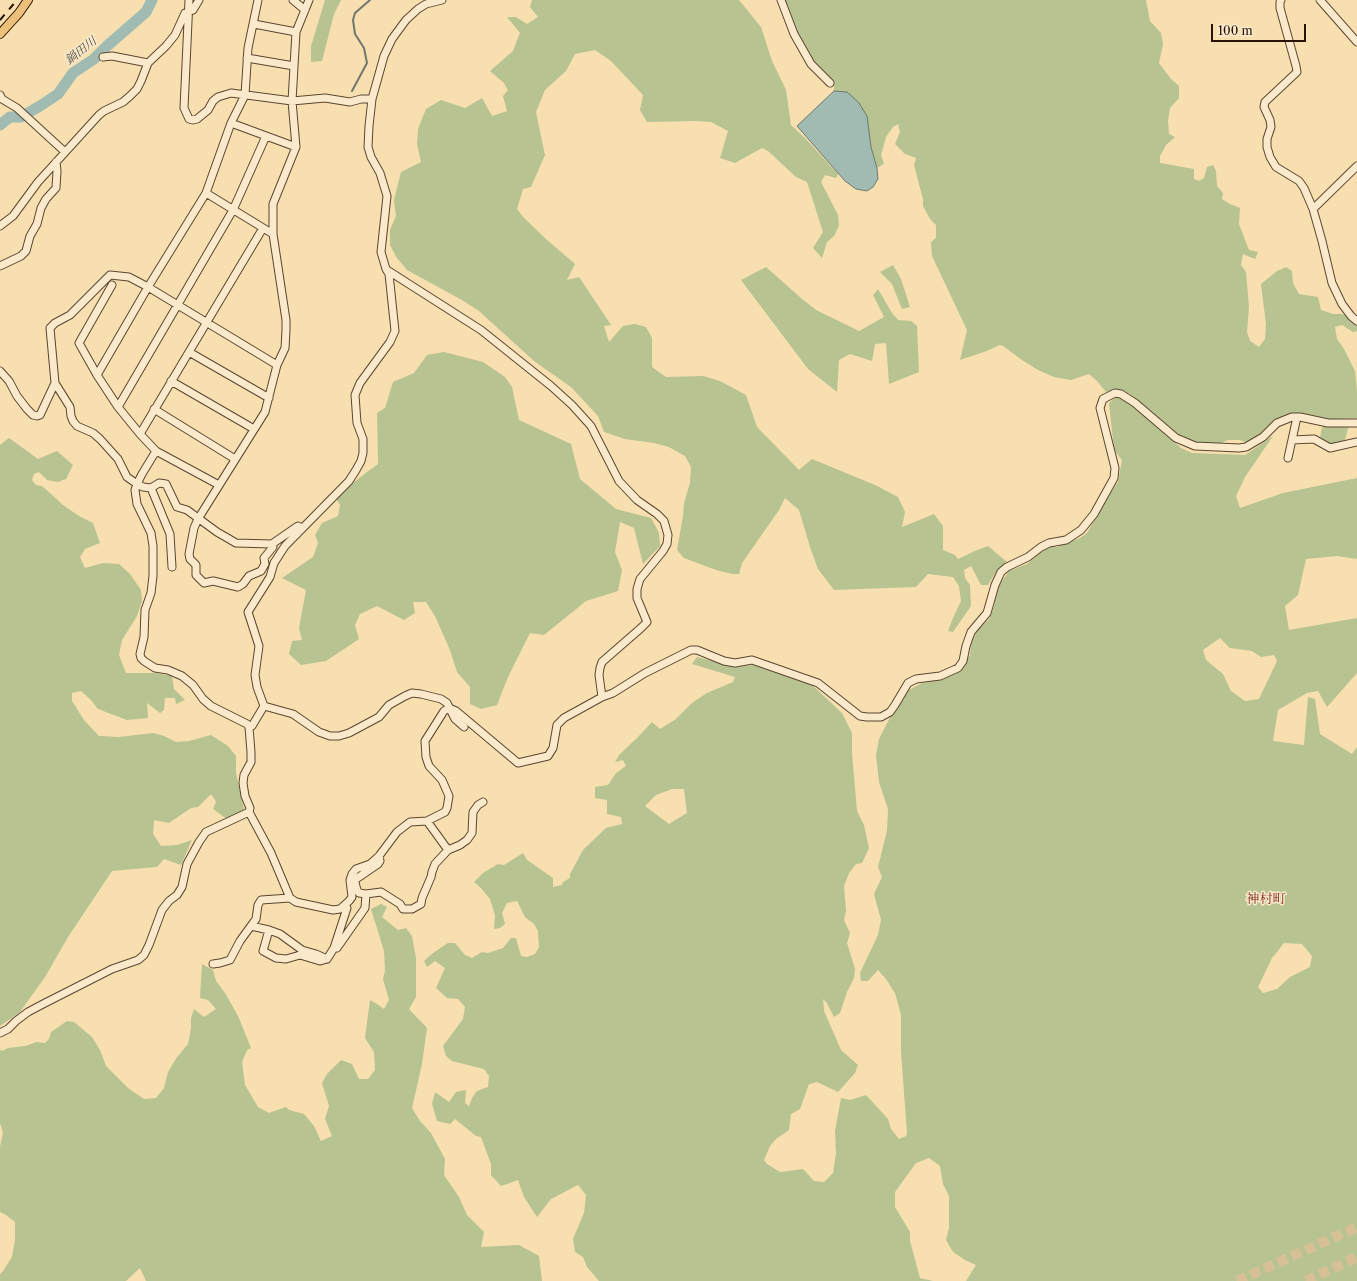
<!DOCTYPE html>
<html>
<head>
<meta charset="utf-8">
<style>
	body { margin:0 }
	#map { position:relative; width:1357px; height:1281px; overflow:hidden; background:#f7dfaf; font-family:"Libre Caslon Text",serif }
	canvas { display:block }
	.scale { position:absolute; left:1211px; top:24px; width:95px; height:18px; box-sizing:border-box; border:2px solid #291205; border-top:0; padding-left:5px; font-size:12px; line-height:14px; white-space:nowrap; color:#291205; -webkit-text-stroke:3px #faeacb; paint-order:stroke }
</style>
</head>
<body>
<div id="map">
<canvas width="1357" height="1281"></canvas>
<div class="scale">100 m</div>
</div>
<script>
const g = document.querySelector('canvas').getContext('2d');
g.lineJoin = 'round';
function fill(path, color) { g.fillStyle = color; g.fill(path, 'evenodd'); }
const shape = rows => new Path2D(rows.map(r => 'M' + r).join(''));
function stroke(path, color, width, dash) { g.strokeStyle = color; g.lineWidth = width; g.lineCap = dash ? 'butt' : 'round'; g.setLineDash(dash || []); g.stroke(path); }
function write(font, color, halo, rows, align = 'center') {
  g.font = font + ' "Libre Caslon Text","Noto Serif JP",serif'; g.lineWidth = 3; g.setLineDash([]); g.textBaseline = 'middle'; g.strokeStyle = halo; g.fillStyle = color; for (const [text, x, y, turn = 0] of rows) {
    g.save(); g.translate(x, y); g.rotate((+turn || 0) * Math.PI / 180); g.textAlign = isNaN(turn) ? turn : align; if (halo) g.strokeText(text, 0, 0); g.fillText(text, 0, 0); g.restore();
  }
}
const green = shape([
	[325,0,341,0,334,14,322,61,311,62,311,46],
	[532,0,739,0,761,27,772,61,786,90,791,125,806,139,838,174,836,178,825,175,821,182,838,215,839,226,834,236,827,242,822,258,813,248,823,232,807,182,796,177,768,151,762,148,735,163,720,158,728,131,711,122,696,121,647,122,640,110,643,95,611,61,595,50,575,54,566,71,545,90,536,112,545,155,531,187,523,189,517,209,523,217,546,239,575,264,567,280,579,277,611,325,604,326,609,342,623,326,635,324,646,327,652,338,652,367,666,377,703,376,720,381,746,395,757,427,799,470,812,459,875,485,898,497,905,512,902,527,934,514,943,526,943,550,955,555,958,559,977,550,988,546,1007,562,997,570,988,585,981,585,971,566,964,570,965,578,970,585,971,606,953,632,948,631,953,618,961,601,959,586,953,577,928,574,916,587,834,590,818,569,810,547,799,510,785,498,779,510,742,563,739,574,732,574,716,570,684,558,677,550,683,516,684,503,690,483,691,467,685,456,669,447,654,443,625,439,604,432,598,416,571,387,534,361,479,311,462,300,407,270,397,258,390,245,390,230,396,216,394,200,401,172,421,162,417,144,418,129,426,109,441,100,465,108,482,98,492,116,507,111,503,96,508,90,504,83,490,71,513,51,520,33,507,17,516,17,527,24,538,17,530,7],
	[783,0,1146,0,1150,21,1161,33,1163,44,1159,63,1171,79,1179,86,1179,98,1170,108,1168,121,1169,134,1175,137,1166,145,1160,156,1160,163,1194,169,1194,179,1199,181,1204,178,1207,167,1213,165,1216,171,1217,186,1223,193,1222,199,1230,204,1240,208,1239,224,1249,250,1258,252,1255,259,1243,254,1241,265,1246,272,1249,307,1247,332,1250,341,1259,347,1265,339,1266,324,1261,284,1277,271,1286,267,1292,271,1293,283,1299,294,1318,297,1321,310,1333,314,1342,314,1352,318,1357,326,1357,331,1353,332,1342,325,1335,327,1337,339,1344,349,1355,371,1357,392,1357,418,1328,420,1301,413,1290,415,1257,439,1248,443,1240,440,1228,440,1219,444,1194,443,1175,433,1130,394,1123,390,1115,389,1106,392,1097,381,1089,374,1071,380,1054,377,1038,370,1022,360,1003,346,1000,345,984,352,960,360,967,330,932,256,931,242,936,238,936,225,930,219,923,206,923,199,914,165,916,158,905,154,895,144,900,132,898,124,893,127,886,137,881,155,884,164,877,168,871,147,848,92,834,91,834,83,819,69,807,52,795,33],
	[893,265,901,279,910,307,902,309,892,284,880,272],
	[766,267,801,298,816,310,859,331,884,317,873,295,878,289,892,313,898,320,911,321,917,326,919,372,889,384,886,343,875,344,872,361,850,354,839,360,837,392,808,369,741,280],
	[444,352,483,362,505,377,512,387,519,420,571,444,580,479,616,509,651,518,659,533,660,546,643,564,634,528,620,522,615,552,622,570,618,591,586,601,544,635,530,633,508,677,497,705,481,709,470,704,470,687,457,672,450,650,435,616,426,602,413,602,415,613,404,620,377,606,360,614,355,625,359,639,326,661,301,665,289,654,292,641,302,640,299,628,306,590,282,578,313,557,318,543,315,535,322,523,338,516,340,505,335,497,367,472,378,464,377,413,385,408,393,382,414,373,427,355],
	[1116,397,1127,400,1181,448,1192,453,1245,455,1273,436,1245,477,1236,496,1240,508,1283,493,1357,478,1357,559,1337,556,1306,559,1298,595,1285,606,1289,630,1357,618,1357,673,1327,707,1318,691,1307,693,1278,710,1273,741,1304,745,1308,697,1315,699,1320,734,1352,754,1357,747,1357,1281,966,1281,976,1265,965,1260,953,1252,946,1240,949,1228,949,1196,943,1184,940,1166,929,1158,916,1163,895,1192,895,1207,910,1232,910,1241,920,1278,933,1281,599,1281,587,1267,583,1257,575,1252,573,1239,584,1213,586,1195,578,1185,551,1199,537,1217,524,1197,518,1180,501,1186,491,1175,491,1164,481,1137,476,1136,455,1119,450,1124,437,1121,432,1104,435,1092,449,1102,456,1092,466,1090,465,1103,469,1106,472,1098,477,1091,488,1087,489,1076,484,1069,452,1061,446,1056,443,1046,463,1019,465,1007,458,999,447,998,436,988,445,968,435,961,427,967,424,961,433,953,448,943,455,943,465,955,472,958,482,952,488,953,503,948,511,938,516,938,521,956,527,957,535,954,539,947,538,931,534,924,525,917,517,901,507,903,502,913,505,924,500,928,494,929,495,915,490,899,481,888,474,882,483,873,498,864,504,865,523,853,527,860,553,878,553,887,562,885,563,882,570,878,570,874,583,850,606,828,622,824,621,817,607,814,607,800,595,798,595,787,608,785,616,773,626,766,623,760,615,762,619,755,637,738,652,722,660,729,676,719,692,703,707,693,733,682,735,677,692,664,697,657,737,667,753,665,790,677,812,685,842,713,852,733,852,753,857,811,864,825,869,848,862,863,856,864,849,873,844,886,846,911,844,920,850,933,847,943,855,969,854,978,847,992,840,1013,834,1017,827,1003,823,999,824,1011,841,1050,858,1065,855,1073,838,1092,817,1082,809,1084,800,1109,791,1114,789,1130,776,1139,770,1146,764,1160,767,1164,780,1172,803,1169,814,1181,824,1182,833,1173,836,1153,835,1131,841,1098,850,1100,866,1095,888,1119,891,1129,899,1139,906,1136,907,1133,901,1051,901,1015,895,993,886,979,878,970,868,981,861,981,860,973,878,935,881,920,874,894,882,877,878,867,887,831,888,809,879,782,876,755,879,739,898,702,909,690,922,683,939,680,955,674,963,667,970,655,971,642,977,631,990,618,994,606,997,589,1009,571,1027,564,1049,546,1057,547,1080,538,1087,533,1102,506,1118,482,1122,460,1114,450,1109,403],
	[1220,638,1230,648,1252,651,1261,657,1274,655,1277,661,1259,699,1245,701,1231,691,1223,674,1206,660,1203,650],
	[672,789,684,789,687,813,669,824,645,806,656,795],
	[1284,943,1302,944,1312,956,1310,967,1290,977,1277,989,1263,993,1258,987,1272,958],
	[1349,425,1344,443,1330,446,1320,438,1322,427],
	[9,438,38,459,57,451,73,465,66,479,58,482,47,480,39,472,34,474,32,480,36,485,42,486,63,505,79,516,93,523,100,543,85,549,80,557,85,568,103,563,119,564,130,574,141,590,142,601,137,616,122,640,119,655,126,673,156,673,172,676,174,689,185,700,176,704,175,698,165,698,164,710,160,713,147,703,148,718,127,720,98,709,91,700,81,691,72,693,72,701,84,720,99,736,119,737,153,733,164,736,176,742,189,741,211,735,228,746,236,756,236,773,244,810,227,819,213,809,216,802,212,795,210,795,198,807,191,808,169,823,154,820,153,834,161,846,177,845,192,840,181,865,164,859,157,867,112,871,68,937,45,977,20,1012,0,1026,0,445],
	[381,904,387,907,382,917,398,930,406,928,412,936,416,958,416,997,409,1009,427,1028,422,1064,412,1108,420,1121,431,1133,445,1159,444,1175,459,1197,467,1215,484,1232,481,1247,519,1245,539,1256,542,1281,146,1281,140,1268,126,1281,0,1281,0,1274,3,1271,12,1257,15,1240,15,1222,6,1215,0,1212,0,1147,3,1132,0,1123,0,1050,2,1051,8,1048,25,1046,37,1042,45,1043,49,1039,51,1032,67,1021,74,1022,92,1037,100,1050,106,1066,128,1088,144,1099,156,1098,164,1088,168,1072,177,1057,188,1044,191,1028,191,1018,194,1009,204,1017,216,1009,208,1000,200,998,202,964,213,970,216,981,225,993,238,1016,251,1048,247,1050,242,1062,245,1085,258,1107,269,1113,286,1107,289,1110,304,1114,314,1126,321,1141,332,1136,325,1119,329,1106,322,1083,327,1074,341,1060,352,1064,359,1079,368,1079,375,1070,374,1052,365,1038,370,1000,377,1004,384,1009,389,1000,383,979,385,971,384,951,371,909]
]);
const water = shape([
	[834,91,847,92,859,103,867,116,871,147,877,168,878,179,873,187,867,191,856,189,845,181,797,126,834,91]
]);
const stream = shape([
	[352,91,367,63,364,48,355,34,353,20,355,13,370,0]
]);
const river = shape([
	[0,125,10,117,21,117,40,106,58,94,73,73,94,59,107,46,146,12,152,0]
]);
const highwayTunnel = shape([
	[1237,1281,1357,1227],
	[1306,1281,1357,1257]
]);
const minor = shape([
	[189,0,184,108,189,119,193,120,197,119,208,110,213,101,218,97,231,93,292,101,325,98,350,102,361,99,372,99],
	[293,0,305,10],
	[781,0,794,34,811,64,830,83],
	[1281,0,1280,2,1280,8,1296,66,1297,72,1265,102,1264,107,1270,120,1271,127,1267,139,1267,147,1270,157,1276,167,1299,181,1304,188,1313,209,1322,241,1332,283,1342,304,1351,316,1357,321],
	[1320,0,1357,42],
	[254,24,296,32],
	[103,57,112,56,148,63],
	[247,58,294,66],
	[0,95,2,99,17,108,65,152],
	[231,123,296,147],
	[206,193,273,234,286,320,286,330,285,348,277,365,265,412,198,519,194,528,189,554,190,559,196,565,196,575,204,583,213,581,238,587,243,584,249,576,261,571,265,564,264,558,273,547,272,544],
	[1313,209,1357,166],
	[0,226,13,216,38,182,99,115,104,111,123,102,130,96,137,89,141,81,148,63,166,46,175,35,185,13,193,10,199,0],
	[273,234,273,204,296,147,292,101,296,32,309,0],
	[0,266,21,256,26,251,30,236,37,224,41,208,46,199,56,188,57,171,56,162],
	[387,270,481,330,551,386,572,405,591,426,619,481,637,500,657,514,664,521,668,535,667,544,663,551,640,579,637,589,637,598,647,622,641,628,602,662,600,668,599,675,602,697],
	[112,285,79,343,97,375,118,407,140,434,156,451,219,485],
	[189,352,269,398],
	[277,365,148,287,129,277,110,275,70,315,55,323,50,328,55,383,70,407,71,416,73,421,77,426,93,433,100,439,118,459,127,477,137,484,143,487,151,488,159,483,166,484,177,507,187,510,217,532,236,543,272,544,298,526,302,528],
	[0,371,9,381,17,396,27,409,33,415,37,416,40,415,55,383],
	[97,375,148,287,206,193,231,123,245,95,248,48,258,0],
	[171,381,254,429],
	[118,407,233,210,266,136],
	[154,409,235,459],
	[140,434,263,228],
	[1292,440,1314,439,1330,448,1357,442],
	[156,451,142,474,137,484,135,490,137,504,151,533,153,546,153,576,151,593,145,610,144,637,140,654,141,658,144,661,155,668,168,670,182,676,193,685,203,699,211,706,247,724,249,727,251,752,251,762,244,775,243,783,245,796,250,808,249,812,271,853,290,898,296,902,333,910,340,909,349,901,352,897,350,880,352,874,356,869,370,864,379,856,397,832,410,822,427,821,445,812,447,808,449,796,442,780,429,766,426,757,425,741,444,711,449,708],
	[1288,458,1297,417],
	[151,488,170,534,172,567],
	[264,706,293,714,319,732,330,736,339,736,349,733,379,717,389,705,405,696,412,693,421,694,441,699,447,703,455,719,464,727],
	[449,708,456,711,518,763,548,756,553,748,557,725,564,718,602,697,613,693,645,673,691,650,697,650,724,661,735,663,752,660,818,683,860,716,867,717,881,717,890,712,895,705,908,683,916,679,940,676,958,668,963,661,966,646,971,632,987,613,995,585,1001,572,1007,567,1028,557,1041,547,1049,543,1066,540,1081,530,1094,514,1114,478,1115,468,1100,408,1103,399,1115,393,1121,394,1135,403,1176,438,1195,446,1239,448,1246,447,1263,437,1277,423,1292,417,1300,417,1328,423,1357,423],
	[249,727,252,726,264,706,257,687,255,675,259,646,248,612,270,577,274,563,285,546,349,481,356,470,361,461,363,453,363,439,357,423,355,395,360,383,390,342,395,331,389,274,386,269,381,252,387,196,380,173,371,157,368,147,369,126,372,99,384,56,392,39,406,20,418,9,426,4,442,0],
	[427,821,448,850,460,845,467,840,472,833,473,812,478,805,483,802],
	[379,856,380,861,378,864,356,879,355,883,357,890,359,893,366,894,381,892,400,904,403,909,412,909,421,904,422,898,431,877,432,872,435,864,448,850],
	[251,926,269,930,280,934,302,950,316,954,327,959,334,948,347,908,345,905],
	[269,930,263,951,276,958,286,959,300,955,320,961,327,959],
	[337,948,365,908,366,894],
	[213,964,220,963,230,960,240,941,256,919,258,905,261,900,290,898],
	[0,1033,8,1029,16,1021,28,1012,45,1003,112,969,138,960,144,955,149,945,162,910,169,901,177,895,182,887,187,864,199,842,206,832,249,812]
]);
const major = shape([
	[0,34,19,13,28,0]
]);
const rail = shape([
	[0,20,17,0]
]);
const waterNames = [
	["鍋田川",81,51,-38]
];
const quarterNames = [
	["神村町",1266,899]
];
fill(green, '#b7c390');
fill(water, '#9fbbb2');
stroke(water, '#70776d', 1);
stroke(stream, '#70776d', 2);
stroke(river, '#9fbbb2', 11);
stroke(highwayTunnel, '#d8c096', 10, [10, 5]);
stroke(minor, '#5c4530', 9);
stroke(major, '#291205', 10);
stroke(minor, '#faeacb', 7);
stroke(major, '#ecc078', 8);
stroke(rail, '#291205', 2, [7, 7]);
write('italic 12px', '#524d42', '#faeacb', waterNames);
write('13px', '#7a1f14', '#faeacb', quarterNames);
</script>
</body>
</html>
